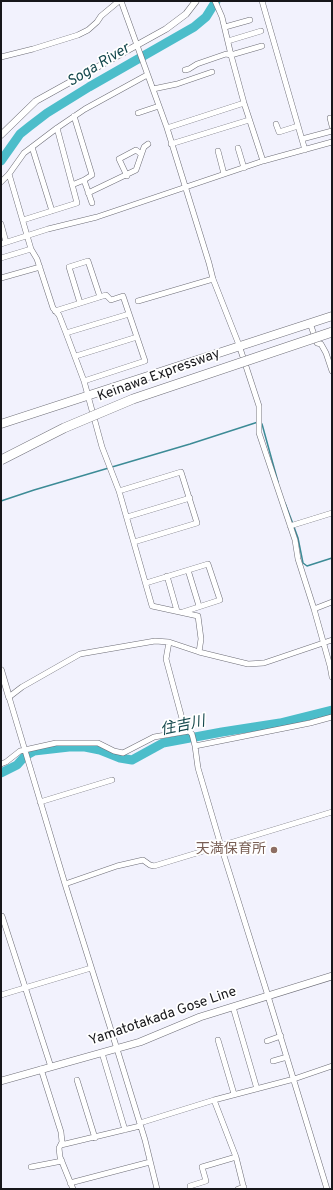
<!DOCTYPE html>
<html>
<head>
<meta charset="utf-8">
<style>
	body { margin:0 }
	#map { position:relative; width:333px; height:1190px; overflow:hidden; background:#f2f2fd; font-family:Overpass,sans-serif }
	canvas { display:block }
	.frame { position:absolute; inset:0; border:2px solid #17171b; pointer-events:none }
</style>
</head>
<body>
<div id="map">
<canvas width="333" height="1190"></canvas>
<div class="frame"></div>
</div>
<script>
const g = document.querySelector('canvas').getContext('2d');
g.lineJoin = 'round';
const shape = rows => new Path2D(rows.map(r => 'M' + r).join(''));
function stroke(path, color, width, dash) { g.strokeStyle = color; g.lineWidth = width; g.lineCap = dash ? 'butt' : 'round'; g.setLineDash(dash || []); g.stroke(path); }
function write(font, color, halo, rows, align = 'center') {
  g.font = font + ' Overpass,"Noto Sans JP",sans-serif'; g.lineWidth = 3.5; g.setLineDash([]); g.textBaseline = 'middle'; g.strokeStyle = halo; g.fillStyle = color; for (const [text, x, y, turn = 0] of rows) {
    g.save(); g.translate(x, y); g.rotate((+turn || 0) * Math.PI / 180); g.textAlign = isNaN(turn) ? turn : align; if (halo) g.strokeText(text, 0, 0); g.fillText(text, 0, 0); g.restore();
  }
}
const stream = shape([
	[1,501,34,490,190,444,258,422,262,424,278,482],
	[285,503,293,524],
	[294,527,298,538,303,563,307,566,332,558]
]);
const river = shape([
	[1,161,20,134,30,126,47,113,89,87,194,27,206,17,216,1],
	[1,773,17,765,25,756,34,751,69,747,85,747,100,750,120,758,132,760,163,743,222,732,280,723,332,710]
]);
const minor = shape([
	[121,1,167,128,209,263,213,279,239,345,259,406,259,433,295,540,298,559,314,609,330,666,332,677],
	[215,1,222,17,231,55,244,103,263,161],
	[262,1,305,150],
	[225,27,250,20],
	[228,41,261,31],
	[1,57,33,49,78,35,88,30,97,22,101,16,119,1],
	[185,70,189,69,197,64,226,54,231,55,262,46],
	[153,89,177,84,212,72],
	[138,113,159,106],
	[332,118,330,118,332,126],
	[276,124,279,132,298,126],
	[167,128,244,103],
	[302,139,332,131],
	[171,144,249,120],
	[32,147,52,211],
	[238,148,244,168],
	[218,151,224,174],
	[9,174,31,249,37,259,53,308,59,315,66,333,84,381,102,447,119,491,152,606,198,616,201,639,199,652],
	[127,176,119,159,136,150,141,154],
	[84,180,92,203],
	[1,182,9,174,24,153,57,128,85,109,147,75],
	[72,185,84,180,92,175,74,116],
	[88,193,136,170,144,147,148,144],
	[23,220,77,203,57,128],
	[1,224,6,242],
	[1,244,48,229,97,217,263,161,332,142],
	[1,258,31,249],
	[1,278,40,267],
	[138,301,213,279],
	[80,303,69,267,88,261,100,297],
	[55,311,106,295,111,300,123,296,145,361,84,381],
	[310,323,317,343,321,344,326,353,332,371],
	[66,333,129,314],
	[76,356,137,337],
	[119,491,181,472,197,523,134,542],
	[127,517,190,498],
	[290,526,332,513],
	[188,570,199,606],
	[167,576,177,611],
	[146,583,208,564,220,600,183,612],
	[314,609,332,602],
	[169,642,166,659,184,726,192,734,195,746,198,768,221,846,268,996,327,1189],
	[195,746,310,723,332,717],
	[1,764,6,762,20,751,56,743,98,743,114,751,123,753,154,737,189,731],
	[40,802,112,780],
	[65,884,117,866,143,860,150,865,154,866,332,812],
	[1,916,2,916,51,1067],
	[1,995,91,968],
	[233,1007,257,1089],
	[218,1040,234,1094],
	[267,1041,281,1036],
	[102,1053,125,1130],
	[273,1061,287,1057],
	[41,1069,61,1132,62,1142,59,1148,60,1157,73,1189],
	[77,1080,95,1138],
	[214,1100,236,1157,244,1189],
	[140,1123,214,1100,294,1079,332,1066],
	[61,1145,140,1126],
	[31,1167,62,1161],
	[70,1183,150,1162],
	[157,1189,145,1140,117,1049,65,884,9,697,22,687,80,654,155,641,169,642,199,652,248,664,264,663,332,640],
	[190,1189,190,1186,206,1181,202,1167,236,1157],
	[238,1189,244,1187]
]);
const tertiary = shape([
	[1,135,36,101,166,29,186,14,196,1],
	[1,670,9,697]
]);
const secondary = shape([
	[1,1081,140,1042,200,1017,332,976]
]);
const primary = shape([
	[1,424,332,316]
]);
const motorwayBridge = shape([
	[1,460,64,428,133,399,332,332]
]);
const markers = [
	[274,850,4,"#8d6e63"]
];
const streetNames = [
	["Keinawa Expressway",159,376,-20],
	["Yamatotakada Gose Line",163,1017,-19]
];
const educationNames = [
	["天満保育所",266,850]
];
const waterNames = [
	["Soga River",99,66,-31],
	["住吉川",183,727,-12]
];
stroke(stream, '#3c8b96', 1.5);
stroke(river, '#4cbdca', 9);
stroke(minor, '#6d6d76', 6);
stroke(tertiary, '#6d6d76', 7);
stroke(secondary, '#6d6d76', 8);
stroke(primary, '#6d6d76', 9);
stroke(minor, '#fff', 5);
stroke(tertiary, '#fff', 6);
stroke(secondary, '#fff', 7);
stroke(primary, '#fff', 8);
stroke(motorwayBridge, '#6d6d76', 10, []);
stroke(motorwayBridge, '#fff', 9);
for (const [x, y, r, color] of markers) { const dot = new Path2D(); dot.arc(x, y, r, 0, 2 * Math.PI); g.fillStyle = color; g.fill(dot); stroke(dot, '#fff', 1.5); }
write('14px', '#17171b', '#fff', streetNames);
write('14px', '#785e54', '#fff', educationNames, 'right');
write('italic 15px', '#15484d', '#fff', waterNames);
</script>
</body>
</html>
